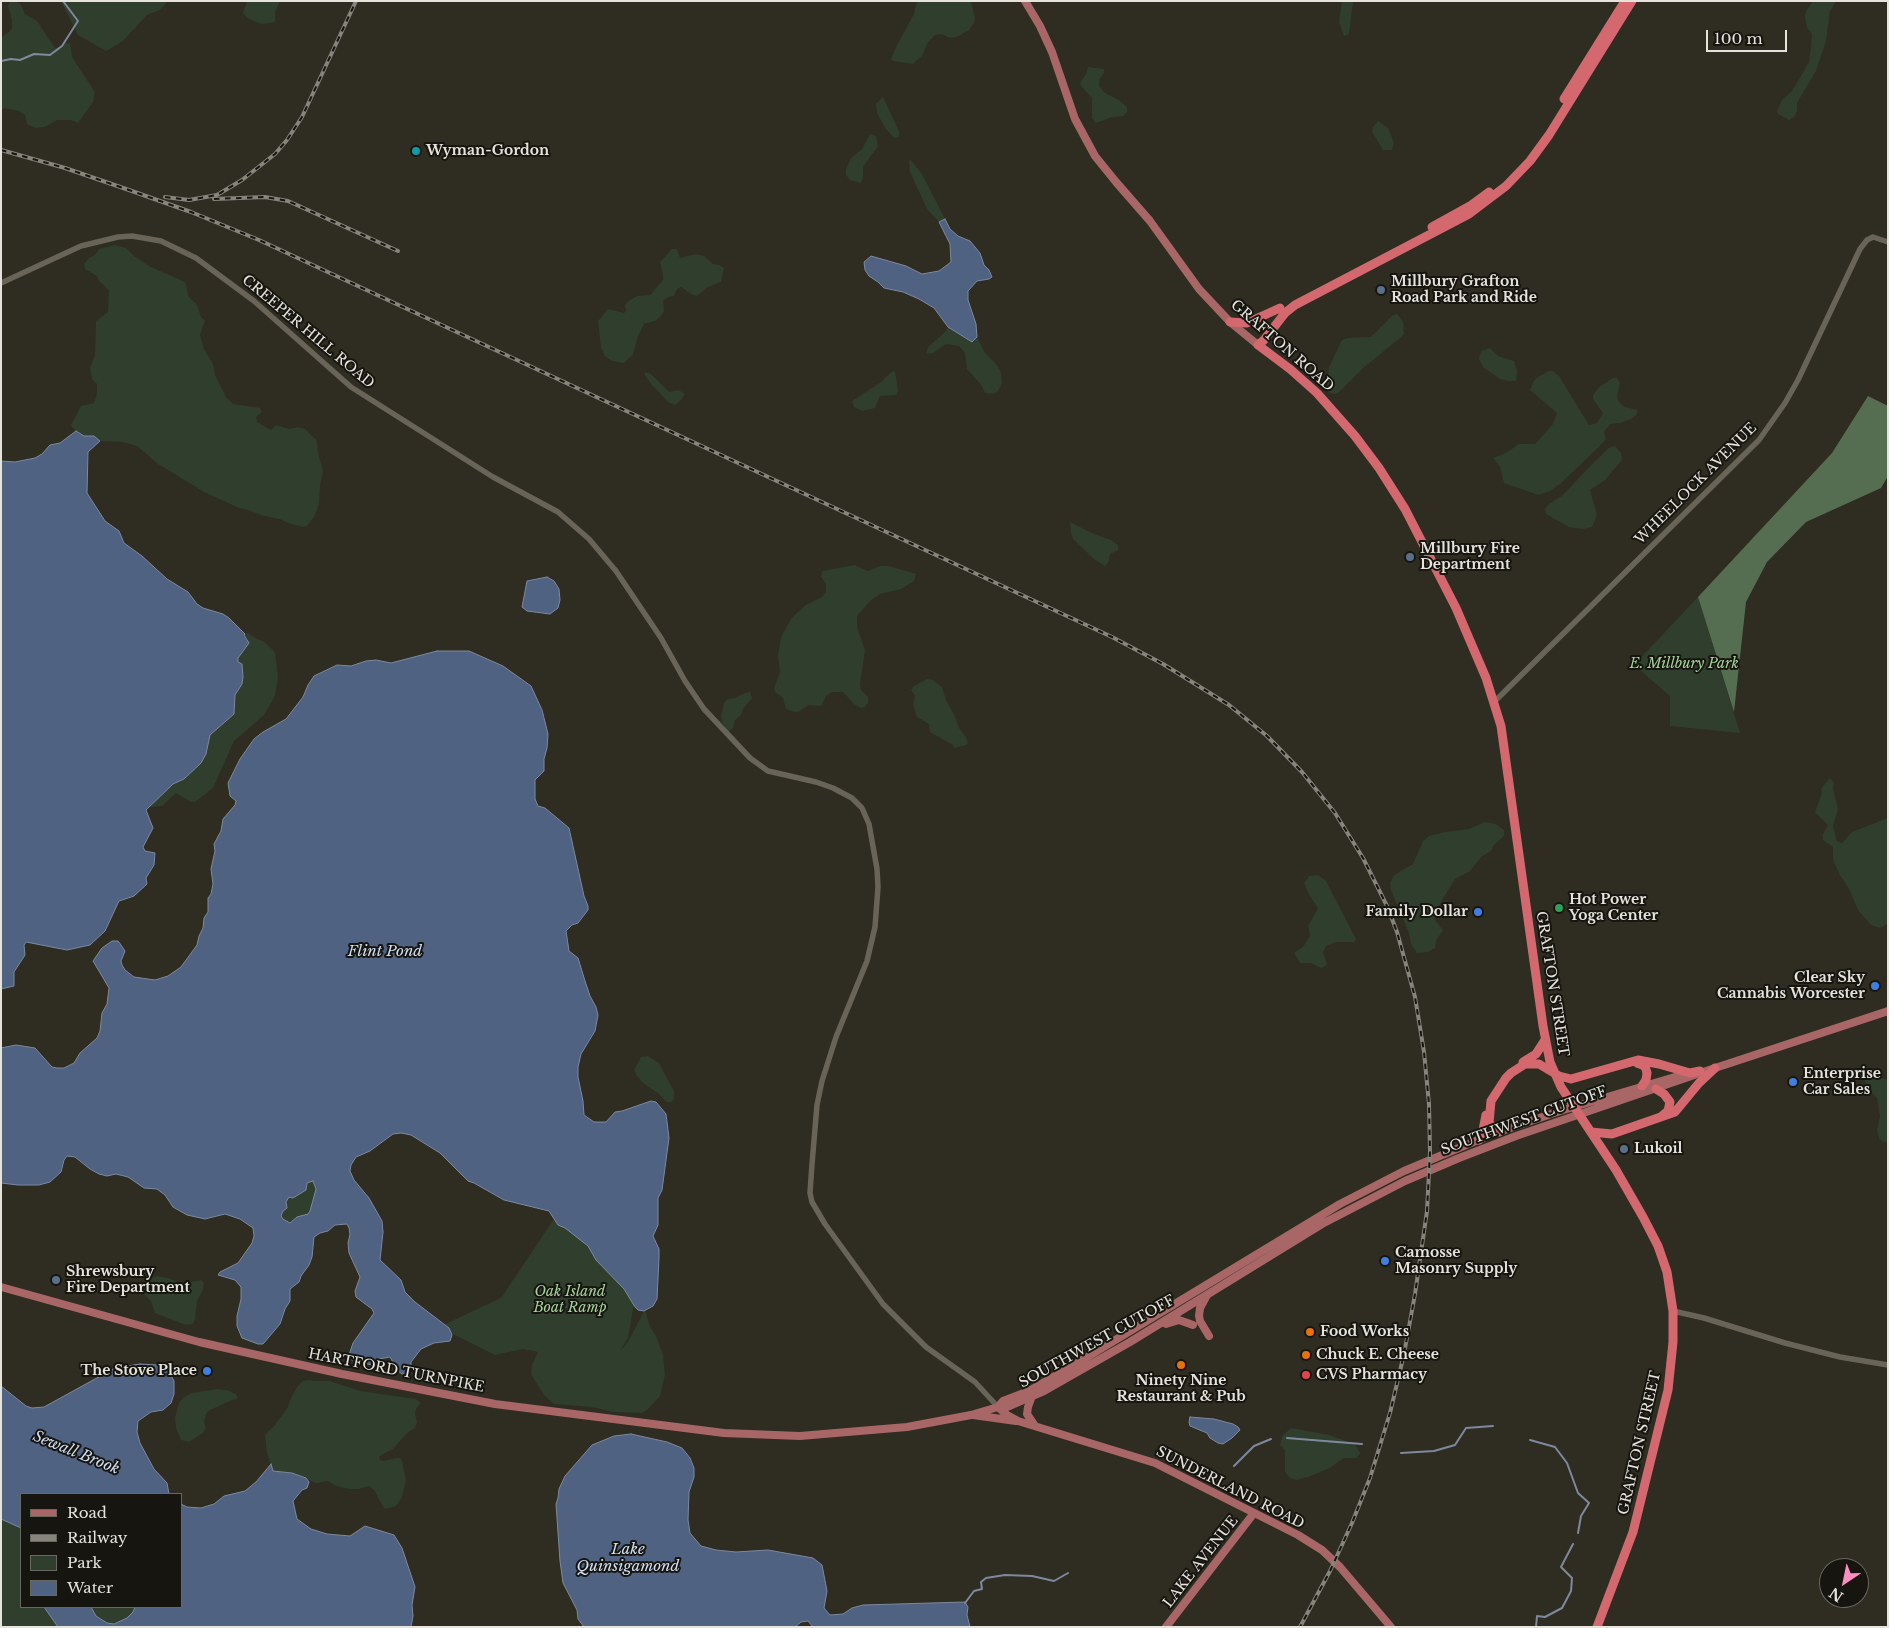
<!DOCTYPE html>
<html>
<head>
<meta charset="utf-8">
<style>
	body { margin:0 }
	#map { position:relative; width:1889px; height:1628px; overflow:hidden; background:#2f2c21; font-family:"Libre Baskerville",serif }
	canvas { display:block }
	.frame { position:absolute; inset:0; border:2px solid #e5e3dc; pointer-events:none }
	.legend { position:absolute; left:20px; top:1493px; width:162px; height:115px; box-sizing:border-box; background:#161510; border:1px solid #696762; margin:0; padding:6px 9px; list-style:none; font-size:15px; color:#e5e3dc }
	.legend li { display:flex; align-items:center; gap:10px; height:25px }
	.legend b { width:25px; border:1px solid #696762 }
	.north { position:absolute; left:1819px; top:1558px; width:50px; height:50px; box-sizing:border-box; background:#161510; border:1px solid #696762; border-radius:50%; rotate:214deg; font-size:14px; font-weight:700; line-height:20px; text-align:center; color:#e5e3dc }
	.north::after { content:''; display:block; margin:auto; width:18px; height:22px; background:#fd8ec0; clip-path:polygon(50% 0,100% 100%,50% 72%,0 100%) }
	.scale { position:absolute; left:1706px; top:30px; width:81px; height:22px; box-sizing:border-box; border:2px solid #e5e3dc; border-top:0; padding-left:6px; font-size:15px; line-height:18px; white-space:nowrap; color:#e5e3dc; -webkit-text-stroke:4px #161510; paint-order:stroke }
</style>
</head>
<body>
<div id="map">
<canvas width="1889" height="1628"></canvas>
<div class="frame"></div>
<ul class="legend">
<li><b style="height:6px;background:#a86666"></b>Road</li>
<li><b style="height:6px;background:#87847b"></b>Railway</li>
<li><b style="height:14px;background:#303e2d"></b>Park</li>
<li><b style="height:14px;background:#506282"></b>Water</li>
</ul>
<div class="north">N</div>
<div class="scale">100 m</div>
</div>
<script>
const g = document.querySelector('canvas').getContext('2d');
g.lineJoin = 'round';
function fill(path, color) { g.fillStyle = color; g.fill(path, 'evenodd'); }
const shape = rows => new Path2D(rows.map(r => 'M' + r).join(''));
function stroke(path, color, width, dash) { g.strokeStyle = color; g.lineWidth = width; g.lineCap = dash ? 'butt' : 'round'; g.setLineDash(dash || []); g.stroke(path); }
function write(font, color, halo, rows, align = 'center') {
  g.font = font + ' "Libre Baskerville",serif'; g.lineWidth = 4; g.setLineDash([]); g.textBaseline = 'middle'; g.strokeStyle = halo; g.fillStyle = color; for (const [text, x, y, turn = 0] of rows) {
    g.save(); g.translate(x, y); g.rotate((+turn || 0) * Math.PI / 180); g.textAlign = isNaN(turn) ? turn : align; if (halo) g.strokeText(text, 0, 0); g.fillText(text, 0, 0); g.restore();
  }
}
const green = shape([
	[10,1,20,3,25,14,37,21,55,48,61,48,63,44,70,43,72,57,95,92,93,102,78,123,71,120,57,120,45,127,35,128,27,124,25,115,19,111,4,108,1,112,1,37,8,33,12,28,12,20,8,6],
	[61,1,168,1,160,10,147,15,123,41,106,51,78,35],
	[247,1,280,1,275,13,275,22,262,24,249,19,243,13],
	[917,1,971,1,975,19,974,23,969,30,957,37,950,38,942,34,935,35,928,42,922,56,913,64,893,61,891,59,897,45,914,14],
	[1342,1,1353,1,1349,34,1344,36,1339,22],
	[1813,1,1835,1,1835,3,1830,11,1826,41,1816,71,1797,103,1797,111,1794,117,1789,120,1778,114,1777,111,1782,100,1792,91,1809,62,1812,37,1811,32,1807,28,1805,17,1806,11],
	[1088,67,1104,69,1104,73,1099,80,1099,86,1105,93,1119,100,1127,107,1127,112,1123,116,1112,117,1096,123,1092,118,1092,98,1081,86,1080,83,1086,74],
	[883,97,899,131,899,137,894,138,885,128,877,113,876,104],
	[1378,121,1388,128,1394,143,1392,150,1383,150,1372,132,1373,127],
	[870,134,876,136,878,146,863,167,863,178,861,183,850,180,846,175,846,169,851,158,862,149],
	[910,159,922,174,945,219,939,222,927,209,910,172,909,162],
	[115,245,126,248,134,256,149,266,185,282,189,297,197,305,201,317,205,321,200,335,204,349,213,364,215,375,226,397,233,404,260,408,262,412,256,417,257,422,271,430,276,425,289,429,298,427,305,429,317,441,318,453,323,471,320,485,319,504,314,517,307,526,303,527,288,523,280,519,264,516,248,510,239,508,204,492,158,464,137,446,123,442,100,441,94,436,84,436,73,428,71,425,81,406,94,403,97,394,97,384,92,379,90,368,95,355,96,321,108,312,109,290,99,281,97,276,85,269,84,264,89,258,95,255,99,249],
	[672,249,677,249,680,258,696,254,704,256,713,264,719,265,724,268,721,282,708,287,697,296,693,295,681,287,677,289,674,296,668,297,663,301,664,311,661,316,655,321,644,324,638,336,633,354,624,363,612,361,605,356,601,348,598,321,608,309,624,313,626,311,625,306,627,302,637,296,650,295,663,280,663,275,660,262],
	[1397,314,1403,322,1404,334,1400,338,1362,369,1338,393,1334,394,1328,392,1328,375,1329,367,1342,340,1347,338,1371,337,1393,315],
	[948,327,969,341,972,342,977,337,985,353,996,364,1001,372,1002,383,998,391,994,394,985,393,982,386,967,369,965,353,959,346,946,344,933,353,926,354,928,347,945,332],
	[1490,348,1498,356,1514,361,1517,371,1516,381,1507,381,1500,379,1483,367,1479,359,1481,351],
	[895,371,898,391,896,395,880,396,875,408,862,411,854,407,852,401,881,382,890,373],
	[1549,371,1553,371,1559,376,1589,425,1597,423,1603,413,1593,399,1593,395,1599,387,1613,378,1617,378,1620,383,1617,397,1619,402,1625,407,1638,410,1636,415,1631,419,1620,423,1610,424,1604,432,1606,439,1600,446,1560,484,1550,491,1538,495,1504,483,1500,467,1493,458,1506,453,1519,444,1535,444,1553,424,1557,413,1530,390,1534,381,1538,377],
	[645,372,651,374,669,392,678,390,684,393,684,395,681,400,675,405,668,402,651,384,645,375],
	[1615,446,1621,453,1622,460,1605,480,1590,490,1597,515,1592,527,1583,529,1569,527,1546,514,1545,509,1549,504,1563,495,1594,462,1609,448],
	[1070,522,1092,533,1111,540,1118,545,1118,550,1110,554,1109,561,1105,566,1094,559,1073,539,1071,533],
	[855,565,868,571,880,566,889,566,916,574,914,581,901,589,880,594,871,600,857,616,857,627,865,650,860,684,861,690,868,697,868,703,865,707,861,708,854,704,843,692,832,692,826,696,821,706,809,705,798,712,795,712,786,709,783,698,775,692,774,688,780,672,778,655,781,637,791,619,798,612,806,605,822,597,826,592,826,584,821,577,822,571],
	[1698,597,1740,733,1670,726,1670,696,1634,665],
	[248,633,257,639,263,641,272,649,275,653,278,677,275,696,264,715,234,741,213,788,195,802,191,802,176,793,162,806,149,807,173,784,184,779,201,763,206,754,209,735,234,714,235,695,242,684,238,658,240,653,247,646,248,640,244,634],
	[927,679,933,680,942,687,946,700,954,714,959,728,966,737,968,743,966,745,954,748,953,745,930,732,929,724,917,717,913,704,915,696,911,690,914,686],
	[750,692,752,698,743,709,741,715,735,720,733,728,729,731,726,729,722,722,721,716,724,703,727,699,735,698,745,693],
	[1830,778,1834,783,1833,788,1838,809,1833,826,1837,841,1842,843,1852,832,1888,818,1888,924,1880,928,1871,925,1858,910,1849,889,1840,875,1833,860,1833,847,1823,840,1823,834,1828,825,1815,812,1822,793,1821,789],
	[1485,822,1496,824,1504,830,1504,836,1494,845,1491,851,1481,857,1470,871,1455,879,1434,914,1435,920,1443,930,1437,939,1435,948,1428,952,1417,953,1411,944,1409,933,1391,890,1390,883,1394,875,1413,864,1423,841,1429,836,1445,832,1469,829],
	[1318,875,1326,881,1356,939,1354,942,1336,942,1326,946,1323,952,1327,965,1321,968,1311,963,1300,963,1294,953,1303,947,1310,936,1308,926,1318,908,1308,893,1304,883,1309,876],
	[648,1056,659,1063,674,1091,674,1099,671,1102,667,1102,658,1093,643,1083,637,1076,634,1070,641,1057],
	[1869,1075,1888,1080,1888,1143,1883,1142,1879,1138,1877,1130,1880,1116,1877,1098,1867,1087,1863,1076],
	[313,1181,316,1189,311,1211,308,1214,297,1217,290,1223,283,1219,281,1216,289,1197,307,1183],
	[558,1213,585,1238,635,1298,628,1338,620,1351,628,1342,644,1311,646,1313,650,1327,656,1336,663,1355,665,1375,660,1396,647,1410,642,1413,613,1412,592,1407,554,1404,544,1395,531,1374,532,1365,538,1352,523,1349,495,1355,439,1327,501,1298],
	[156,1276,168,1278,182,1284,201,1280,204,1283,203,1290,197,1301,195,1319,193,1324,186,1325,155,1313,151,1301,143,1293,142,1287,143,1283],
	[309,1380,315,1381,330,1381,360,1391,416,1399,421,1403,416,1409,415,1414,417,1422,415,1428,407,1433,393,1449,381,1455,379,1457,380,1460,383,1461,396,1458,400,1458,402,1461,406,1480,402,1497,396,1506,385,1509,379,1500,375,1491,369,1486,359,1489,349,1489,336,1486,328,1481,316,1483,292,1473,273,1471,267,1453,265,1435,275,1425,288,1407,290,1400,297,1387,303,1381],
	[217,1389,227,1390,236,1394,238,1399,232,1400,208,1411,206,1414,204,1422,206,1428,203,1433,189,1442,181,1440,176,1428,175,1418,179,1403,184,1397,192,1393],
	[1291,1428,1329,1435,1355,1444,1360,1453,1357,1458,1344,1458,1328,1469,1308,1477,1296,1480,1290,1478,1285,1472,1285,1450,1280,1445,1282,1436],
	[1,1519,21,1528,21,1607,44,1607,58,1627,1,1627],
	[91,1607,135,1607,133,1612,127,1618,114,1624,107,1623,96,1616]
]);
const forest = shape([
	[1868,396,1888,406,1888,476,1881,488,1806,522,1767,562,1746,602,1734,712,1698,597,1832,453]
]);
const water = shape([
	[945,219,950,229,958,236,970,241,980,253,984,265,989,270,992,277,989,279,977,281,968,291,968,300,976,324,977,337,972,342,948,327,934,308,919,299,903,292,884,288,878,282,869,276,865,270,864,262,871,256,906,266,922,274,939,271,951,262,950,244,939,222,945,219],
	[76,431,84,436,94,436,100,441,88,452,87,493,105,521,119,531,124,543,142,556,167,579,188,592,197,604,203,608,223,614,229,618,245,634,244,635,249,643,238,658,238,662,242,664,243,677,242,684,235,695,234,714,210,735,206,754,201,763,184,779,173,784,146,810,153,828,143,847,145,851,155,853,154,865,146,878,147,884,134,896,119,901,105,931,90,945,67,950,26,942,24,945,25,955,14,972,14,986,1,989,1,461,15,462,35,458,42,454,50,445,60,443,76,431],
	[547,577,554,581,559,589,560,600,558,608,550,614,527,611,522,607,527,581,547,577],
	[437,651,469,651,503,666,531,686,542,710,548,734,547,748,544,759,544,771,535,780,535,799,538,806,545,808,569,828,584,896,588,906,588,910,578,923,572,925,566,931,569,951,578,958,585,981,590,996,596,1007,598,1015,595,1031,581,1054,578,1067,578,1077,583,1101,584,1115,594,1122,606,1122,615,1112,622,1111,651,1101,656,1102,666,1114,669,1138,662,1190,658,1198,658,1225,653,1236,659,1249,659,1258,657,1299,653,1306,644,1311,638,1310,635,1307,624,1289,596,1260,588,1246,565,1228,558,1225,549,1211,504,1200,474,1183,468,1181,440,1153,411,1135,401,1133,393,1134,370,1151,356,1157,351,1165,350,1171,354,1180,369,1198,382,1221,383,1232,380,1260,401,1280,405,1292,415,1302,449,1328,452,1335,450,1341,434,1343,421,1349,411,1362,411,1370,407,1374,402,1374,398,1371,390,1357,379,1359,372,1365,354,1361,348,1358,353,1343,374,1313,372,1309,356,1297,355,1291,360,1277,349,1253,348,1243,350,1234,349,1228,347,1224,335,1225,328,1231,320,1233,314,1237,312,1257,309,1265,301,1276,299,1282,290,1289,290,1301,285,1309,280,1324,263,1344,258,1344,242,1338,237,1326,237,1316,241,1299,241,1287,235,1280,218,1275,220,1272,238,1263,252,1243,254,1236,253,1228,240,1219,225,1214,205,1219,187,1215,173,1207,165,1195,157,1189,144,1188,128,1177,116,1174,107,1176,99,1174,90,1169,75,1157,67,1156,64,1160,61,1172,50,1182,39,1185,18,1185,1,1183,1,1048,16,1045,35,1048,52,1067,57,1068,64,1068,74,1063,80,1053,97,1038,100,1031,102,1013,107,1004,109,988,93,961,102,948,112,941,118,941,121,945,125,951,121,961,122,965,125,970,134,977,155,980,168,976,181,967,197,945,199,936,203,928,204,918,208,912,208,898,211,894,213,884,211,869,215,851,214,844,221,831,223,819,235,805,236,801,230,796,228,783,240,759,254,739,263,732,286,719,303,697,308,685,314,676,337,665,351,666,366,661,376,660,391,663,437,651],
	[313,1181,316,1189,310,1211,308,1214,297,1217,290,1223,283,1219,281,1216,283,1211,287,1208,286,1202,289,1197,293,1198,306,1190,307,1183,313,1181],
	[140,1364,158,1365,168,1370,174,1381,174,1394,171,1403,163,1410,151,1412,138,1421,137,1432,140,1443,154,1469,167,1483,169,1494,21,1494,21,1528,1,1519,1,1386,26,1406,32,1408,44,1407,115,1368,140,1364],
	[1190,1417,1214,1419,1233,1424,1238,1427,1240,1430,1232,1438,1223,1444,1218,1443,1210,1438,1207,1433,1190,1426,1189,1422,1190,1417],
	[631,1434,667,1442,682,1448,690,1458,694,1468,694,1477,689,1492,688,1520,690,1533,701,1546,716,1550,736,1552,768,1550,813,1558,822,1565,827,1591,824,1608,830,1615,843,1614,852,1608,863,1605,965,1602,968,1607,967,1615,970,1627,813,1627,808,1621,801,1622,795,1627,584,1627,578,1619,577,1610,563,1583,560,1561,556,1504,558,1498,559,1489,565,1476,592,1445,614,1436,631,1434],
	[271,1464,273,1471,292,1473,306,1478,309,1482,307,1488,302,1490,293,1501,297,1519,311,1529,327,1534,350,1536,365,1526,394,1535,402,1548,415,1587,412,1605,413,1616,411,1627,58,1627,44,1607,91,1607,96,1616,107,1623,114,1624,127,1618,133,1612,135,1607,181,1607,181,1504,187,1507,201,1508,214,1504,224,1496,245,1491,256,1482,271,1464]
]);
const stream = shape([
	[1,61,11,59,20,60,34,54,50,55,62,46,78,21,63,1],
	[1287,1438,1362,1444],
	[1530,1440,1555,1447,1567,1463,1578,1493,1589,1503,1581,1516,1578,1533],
	[1401,1453,1434,1451,1455,1445,1466,1428,1493,1426],
	[1234,1466,1254,1446,1271,1439],
	[965,1603,974,1591,982,1589,981,1582,986,1578,1005,1575,1032,1576,1054,1581,1068,1573],
	[1536,1627,1537,1616,1545,1617,1562,1608,1571,1591,1572,1578,1561,1567,1573,1544]
]);
const minor = shape([
	[1,283,81,246,118,237,132,236,161,241,196,258,254,301,351,387,493,477,558,512,589,539,616,571,661,638,685,681,704,709,750,758,768,771,816,782,833,788,852,798,862,808,869,824,877,869,878,887,875,927,867,961,836,1037,822,1081,817,1105,812,1164,810,1193,812,1202,825,1224,883,1304,926,1347,975,1382,998,1407],
	[1494,702,1759,440,1785,403,1798,380,1860,249,1867,240,1873,237,1888,242],
	[1673,1311,1704,1318,1785,1343,1840,1357,1888,1365]
]);
const major = shape([
	[1025,1,1040,26,1052,52,1075,119,1095,156,1116,182,1150,221,1199,289,1230,322,1258,345],
	[1,1287,199,1342,342,1374,495,1404,724,1433,800,1436,907,1427,971,1415,998,1407,1007,1407,1044,1391,1130,1342,1322,1224,1405,1181,1459,1158,1516,1136,1709,1070,1888,1011],
	[1207,1295,1200,1308,1199,1316,1200,1321,1209,1336],
	[1166,1324,1179,1320,1193,1325],
	[1032,1396,1028,1407,1027,1414,1035,1426],
	[998,1407,1003,1401,1029,1391,1074,1365,1340,1204,1404,1171,1490,1135,1560,1111,1685,1074],
	[998,1407,1007,1415,1018,1421,1155,1463,1298,1535,1322,1550,1340,1567,1391,1627],
	[973,1415,1016,1421],
	[1166,1627,1254,1513]
]);
const highway = shape([
	[1564,99,1625,1],
	[1432,227,1470,206,1489,192],
	[1230,322,1247,323,1280,308],
	[1258,345,1290,369,1317,393,1355,436,1379,468,1405,509,1456,608,1486,678,1501,726,1543,1026,1550,1062,1561,1087,1616,1170,1643,1217,1658,1246,1667,1272,1673,1311,1673,1342,1668,1390,1633,1532,1597,1627],
	[1258,345,1264,340,1285,313,1295,305,1469,214,1506,186,1530,161,1549,135,1632,1],
	[1523,1062,1536,1054,1545,1040],
	[1637,1063,1645,1066,1647,1073,1646,1080,1642,1086],
	[1656,1089,1664,1094,1670,1102,1668,1111,1662,1116],
	[1499,1132,1489,1123,1491,1101,1506,1078,1511,1073,1525,1064,1539,1064,1559,1076,1571,1079,1638,1060,1659,1064,1690,1073,1700,1071],
	[1591,1132,1612,1134,1675,1112,1699,1083,1715,1068],
	[1479,1140,1483,1130,1486,1115]
]);
const rail = shape([
	[1,150,65,168,129,190,191,212,259,240,1112,637,1163,664,1229,705,1267,736,1302,772,1335,813,1363,858,1387,906,1397,932,1415,997,1424,1052,1429,1104,1430,1152,1427,1211,1415,1294,1404,1354,1390,1413,1370,1478,1352,1523,1330,1571,1300,1627],
	[165,197,189,200,217,195,242,180,275,154,287,140,302,117,356,1],
	[214,199,265,197,288,201,398,251]
]);
const markers = [
	[416,151,5,"#0f9aa8"],
	[1381,290,5,"#5c6f8a"],
	[1410,557,5,"#5c6f8a"],
	[1559,908,5,"#2e9e5b"],
	[1478,912,5,"#3f7fe0"],
	[1875,986,5,"#3f7fe0"],
	[1793,1082,5,"#3f7fe0"],
	[1624,1149,5,"#5c6f8a"],
	[1385,1261,5,"#3f7fe0"],
	[56,1280,5,"#5c6f8a"],
	[1310,1332,5,"#e8710a"],
	[1306,1355,5,"#e8710a"],
	[1181,1365,5,"#e8710a"],
	[207,1371,5,"#3f7fe0"],
	[1306,1375,5,"#e0444e"]
];
const poiNames = [
	["Wyman-Gordon",426,151],
	["Millbury Grafton",1391,282],
	["Road Park and Ride",1391,298],
	["Millbury Fire",1420,549],
	["Department",1420,565],
	["Hot Power",1569,900],
	["Yoga Center",1569,916],
	["Family Dollar",1468,912,"right"],
	["Clear Sky",1865,978,"right"],
	["Cannabis Worcester",1865,994,"right"],
	["Enterprise",1803,1074],
	["Car Sales",1803,1090],
	["Lukoil",1634,1149],
	["Camosse",1395,1253],
	["Masonry Supply",1395,1269],
	["Shrewsbury",66,1272],
	["Fire Department",66,1288],
	["Food Works",1320,1332],
	["Chuck E. Cheese",1316,1355],
	["The Stove Place",197,1371,"right"],
	["CVS Pharmacy",1316,1375],
	["Ninety Nine",1181,1381,"center"],
	["Restaurant & Pub",1181,1397,"center"]
];
const streetNames = [
	["CREEPER HILL ROAD",308,332,40],
	["GRAFTON ROAD",1282,346,41],
	["WHEELOCK AVENUE",1696,484,-45],
	["GRAFTON STREET",1552,984,81],
	["SOUTHWEST CUTOFF",1524,1121,-20],
	["SOUTHWEST CUTOFF",1097,1342,-29],
	["HARTFORD TURNPIKE",396,1371,11],
	["GRAFTON STREET",1640,1443,-77],
	["SUNDERLAND ROAD",1230,1488,27],
	["LAKE AVENUE",1201,1562,-52]
];
const parkNames = [
	["E. Millbury Park",1684,664],
	["Oak Island",570,1292],
	["Boat Ramp",570,1308]
];
const waterNames = [
	["Flint Pond",385,952],
	["Sewall Brook",76,1453,22],
	["Lake",628,1550],
	["Quinsigamond",628,1567]
];
fill(green, '#303e2d');
fill(forest, '#556e51');
fill(water, '#506282');
stroke(water, '#7d899d', 1);
stroke(stream, '#7d899d', 2);
stroke(minor, '#686458', 5.5);
stroke(major, '#a86666', 8);
stroke(highway, '#d3686f', 9);
stroke(rail, '#87847b', 4);
stroke(rail, '#161510', 2, [5.5]);
for (const [x, y, r, color] of markers) { const dot = new Path2D(); dot.arc(x, y, r, 0, 2 * Math.PI); g.fillStyle = color; g.fill(dot); stroke(dot, '#161510', 2); }
write('bold 14px', '#e5e3dc', '#161510', poiNames, 'left');
write('14px', '#e5e3dc', '#161510', streetNames);
write('italic 14px', '#a6d29e', '#161510', parkNames);
write('italic 15px', '#d1dff5', '#161510', waterNames);
</script>
</body>
</html>
